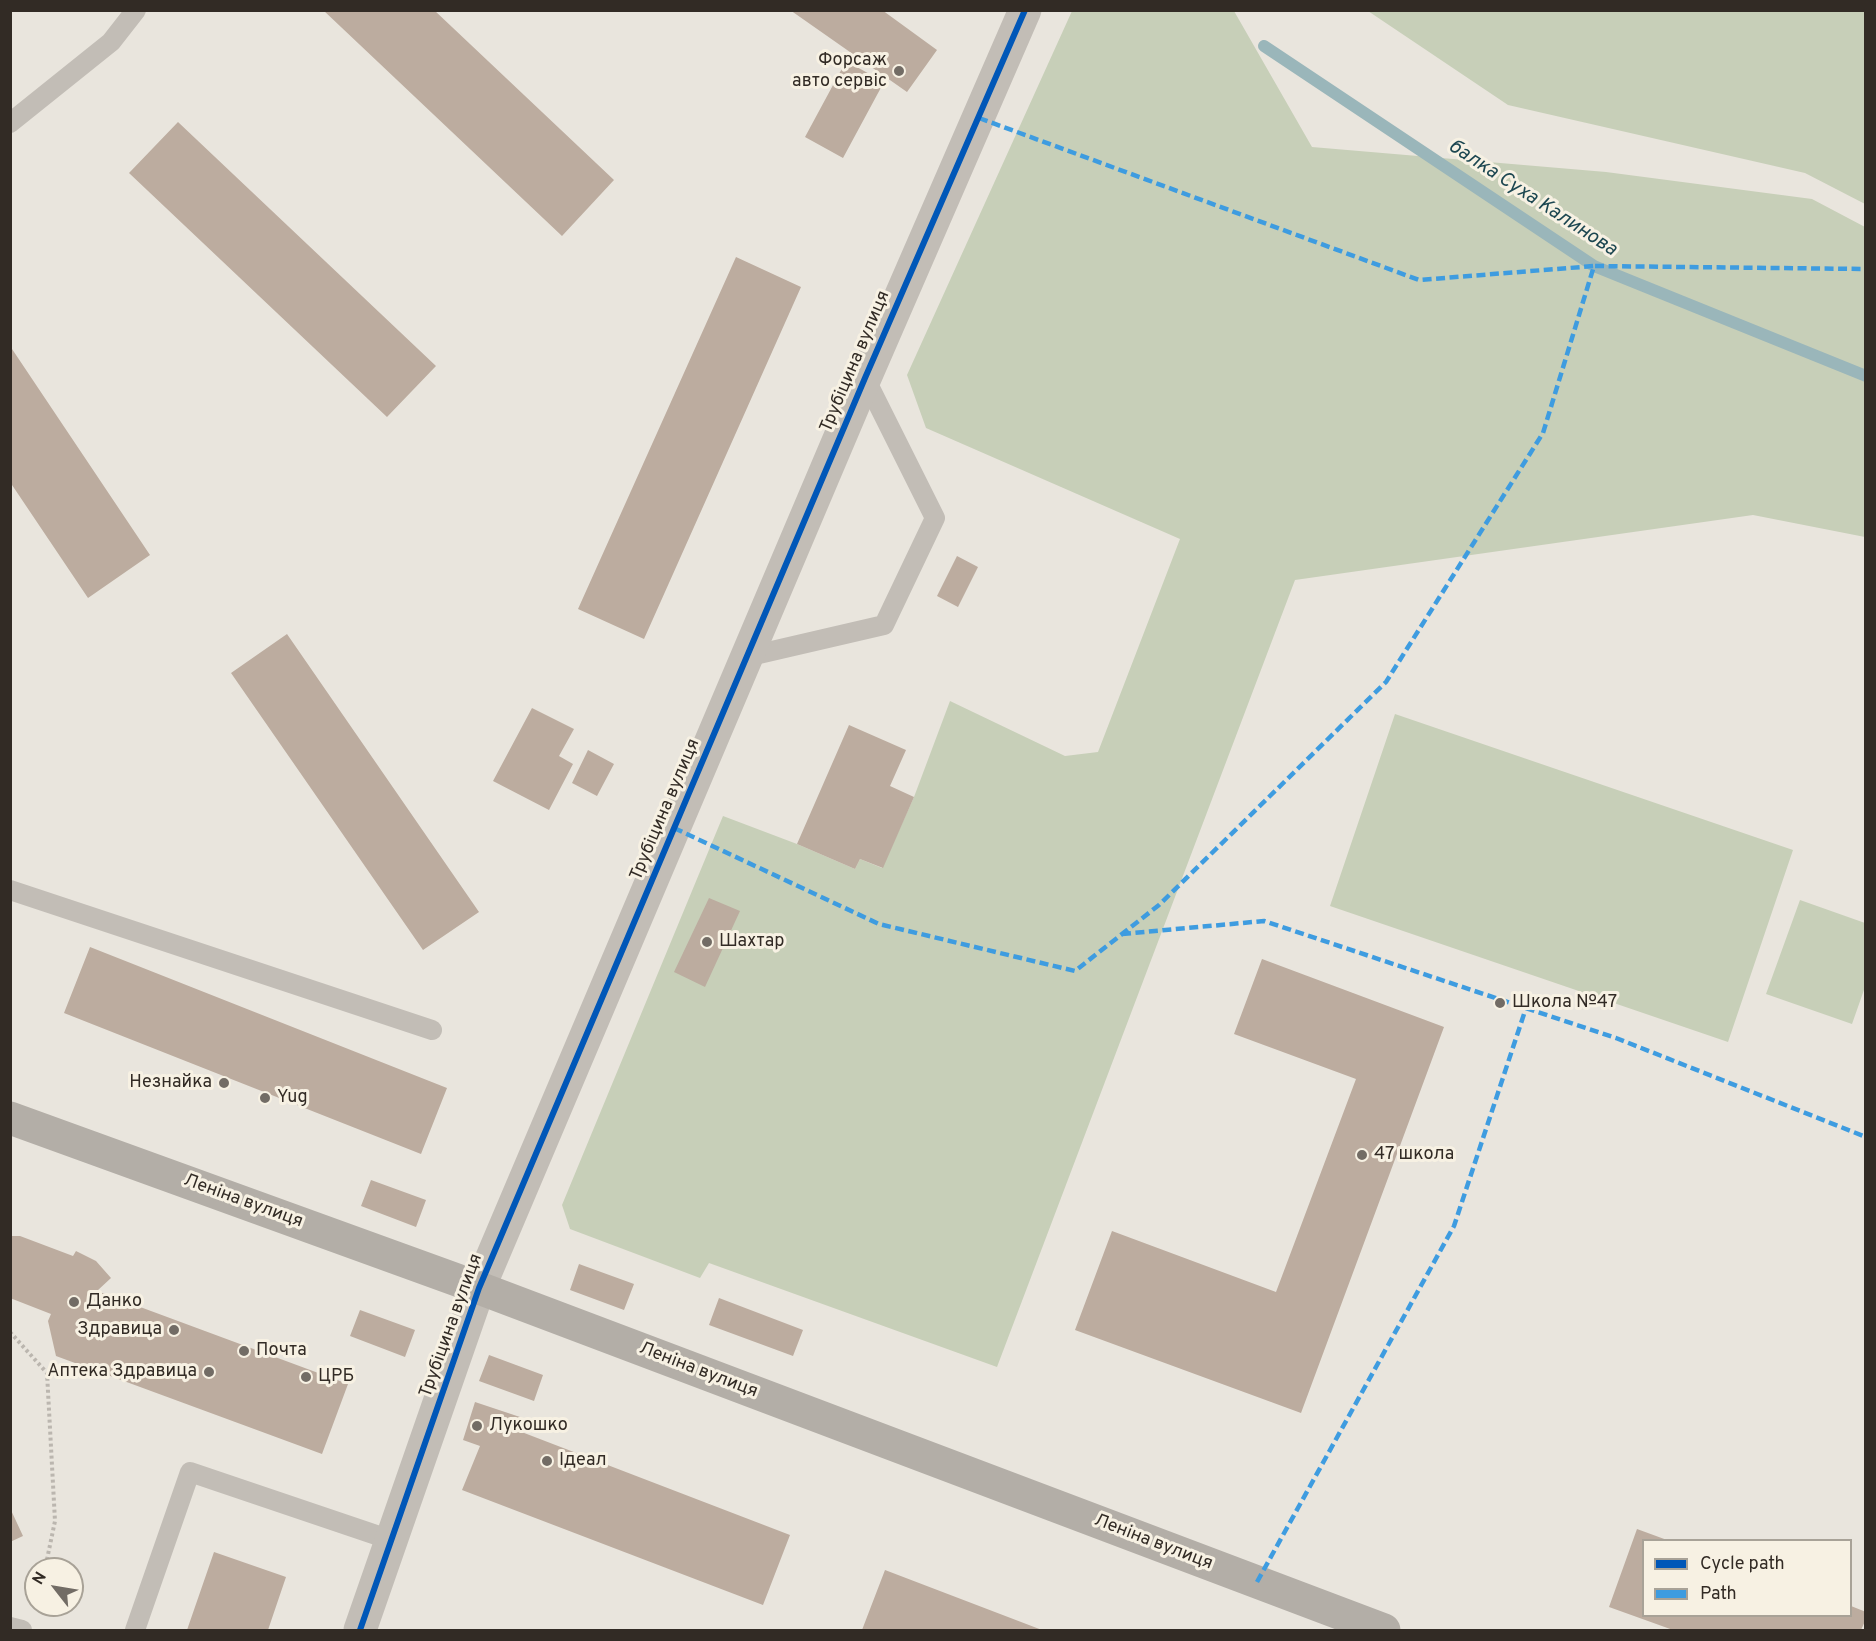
<!DOCTYPE html>
<html>
<head>
<meta charset="utf-8">
<style>
	body { margin:0 }
	#map { position:relative; width:1876px; height:1641px; overflow:hidden; background:#e9e5dd; font-family:Overpass,sans-serif }
	canvas { display:block }
	.frame { position:absolute; inset:0; border:12px solid #322b25; pointer-events:none }
	.legend { position:absolute; left:1642px; top:1539px; width:210px; height:78px; box-sizing:border-box; background:#f7f1e3; border:2px solid #a8a297; margin:0; padding:8px 10px; list-style:none; font-size:18px; color:#322b25 }
	.legend li { display:flex; align-items:center; gap:12px; height:30px }
	.legend b { width:30px; border:2px solid #a8a297 }
	.north { position:absolute; left:24px; top:1557px; width:60px; height:60px; box-sizing:border-box; background:#f7f1e3; border:2px solid #a8a297; border-radius:50%; rotate:301deg; font-size:16px; font-weight:700; line-height:24px; text-align:center; color:#322b25 }
	.north::after { content:''; display:block; margin:auto; width:21px; height:27px; background:#726c65; clip-path:polygon(50% 0,100% 100%,50% 72%,0 100%) }
</style>
</head>
<body>
<div id="map">
<canvas width="1876" height="1641"></canvas>
<div class="frame"></div>
<ul class="legend">
<li><b style="height:8px;background:#0057b8"></b>Cycle path</li>
<li><b style="height:8px;background:#3e9ce0"></b>Path</li>
</ul>
<div class="north">N</div>
</div>
<script>
const g = document.querySelector('canvas').getContext('2d');
g.lineJoin = 'round';
function fill(path, color) { g.fillStyle = color; g.fill(path, 'evenodd'); }
const shape = rows => new Path2D(rows.map(r => 'M' + r).join(''));
function stroke(path, color, width, dash) { g.strokeStyle = color; g.lineWidth = width; g.lineCap = dash ? 'butt' : 'round'; g.setLineDash(dash || []); g.stroke(path); }
function write(font, color, halo, rows, align = 'center') {
  g.font = font + ' Overpass,sans-serif'; g.lineWidth = 6; g.setLineDash([]); g.textBaseline = 'middle'; g.strokeStyle = halo; g.fillStyle = color; for (const [text, x, y, turn = 0] of rows) {
    g.save(); g.translate(x, y); g.rotate((+turn || 0) * Math.PI / 180); g.textAlign = isNaN(turn) ? turn : align; if (halo) g.strokeText(text, 0, 0); g.fillText(text, 0, 0); g.restore();
  }
}
const green = shape([
	[1072,11,1234,11,1312,147,1606,172,1812,199,1865,227,1865,537,1753,515,1295,580,997,1367,709,1263,700,1278,570,1229,562,1205,723,816,797,844,855,869,860,859,882,868,914,797,950,701,1065,756,1098,752,1180,539,926,428,907,375],
	[1368,11,1865,11,1865,204,1805,173,1508,105],
	[1395,714,1793,850,1728,1042,1330,906],
	[1800,900,1865,923,1865,987,1852,1024,1766,994]
]);
const stream = shape([
	[1264,46,1594,266,1866,376]
]);
const building = shape([
	[323,10,434,10,614,180,562,236],
	[790,10,882,10,937,50,907,92],
	[846,61,884,82,843,158,805,137],
	[178,122,436,366,387,417,129,173],
	[736,257,801,287,644,639,578,609],
	[10,346,150,555,88,598,10,482],
	[957,556,978,567,958,607,937,596],
	[287,634,479,912,423,950,231,673],
	[532,708,574,729,559,756,573,764,549,810,493,781],
	[849,725,906,750,890,786,914,797,883,868,860,859,855,869,797,844],
	[588,750,614,764,597,796,572,783],
	[709,898,740,911,705,987,674,972],
	[90,947,447,1088,421,1154,64,1013],
	[1262,959,1444,1027,1301,1413,1075,1330,1112,1231,1276,1292,1356,1079,1234,1034],
	[371,1180,426,1200,416,1227,361,1206],
	[10,1236,20,1236,73,1256,76,1251,96,1261,111,1278,97,1291,348,1384,322,1454,56,1356,48,1321,51,1314,10,1298],
	[579,1264,634,1284,624,1310,570,1290],
	[719,1298,803,1330,793,1356,709,1325],
	[360,1310,415,1330,405,1357,350,1336],
	[489,1355,543,1375,534,1401,479,1381],
	[475,1402,523,1418,519,1431,790,1535,763,1605,462,1490,480,1446,463,1440],
	[10,1508,23,1536,10,1542],
	[1637,1529,1667,1540,1644,1540,1644,1616,1851,1616,1851,1606,1866,1612,1866,1619,1861,1630,1673,1630,1609,1607],
	[214,1552,286,1577,268,1630,187,1630],
	[885,1570,1042,1630,862,1630]
]);
const path = shape([
	[10,1332,47,1373,55,1521,45,1569]
]);
const service = shape([
	[10,123,111,42,136,10],
	[746,657,884,625,935,518,865,378],
	[10,890,432,1030],
	[10,1627,22,1630],
	[135,1630,190,1472,391,1540]
]);
const tertiary = shape([
	[360,1630,479,1288,865,378,1025,10]
]);
const secondary = shape([
	[10,1118,479,1288,1384,1630]
]);
const quiet = shape([
	[979,118,1419,280,1594,266],
	[674,828,879,924,1075,971,1159,905,1386,682,1543,433,1594,266,1866,269],
	[1122,934,1264,921,1616,1038,1866,1137],
	[1257,1582,1454,1226,1526,1008]
]);
const cycleway = shape([
	[360,1630,479,1288,865,378,1025,10]
]);
const markers = [
	[899,71,6,"#726c65"],
	[707,942,6,"#726c65"],
	[1500,1003,6,"#726c65"],
	[224,1083,6,"#726c65"],
	[265,1098,6,"#726c65"],
	[1362,1155,6,"#726c65"],
	[74,1302,6,"#726c65"],
	[174,1330,6,"#726c65"],
	[244,1351,6,"#726c65"],
	[209,1372,6,"#726c65"],
	[306,1377,6,"#726c65"],
	[477,1426,6,"#726c65"],
	[547,1461,6,"#726c65"]
];
const poiNames = [
	["Форсаж",887,61,"right"],
	["авто сервіс",887,82,"right"],
	["Шахтар",719,942],
	["Школа №47",1512,1003],
	["Незнайка",212,1083,"right"],
	["Yug",277,1098],
	["47 школа",1374,1155],
	["Данко",86,1302],
	["Здравица",162,1330,"right"],
	["Почта",256,1351],
	["Аптека Здравица",197,1372,"right"],
	["ЦРБ",318,1377],
	["Лукошко",489,1426],
	["Ідеал",559,1461]
];
const streetNames = [
	["Трубіцина вулиця",856,362,-67],
	["Трубіцина вулиця",666,810,-67],
	["Леніна вулиця",243,1202,20],
	["Трубіцина вулиця",452,1326,-70],
	["Леніна вулиця",698,1371,21],
	["Леніна вулиця",1153,1543,21]
];
const waterNames = [
	["балка Суха Калинова",1532,199,33]
];
fill(green, '#c7cfb8');
stroke(stream, '#9ab6ba', 12);
fill(building, '#bcac9f');
stroke(path, '#bbb6af', 4, [3, 3]);
stroke(service, '#c2bdb6', 20);
stroke(tertiary, '#c2bdb6', 33);
stroke(secondary, '#b3aea7', 33);
stroke(quiet, '#3e9ce0', 4.5, [9, 4.5]);
stroke(cycleway, '#0057b8', 6);
for (const [x, y, r, color] of markers) { const dot = new Path2D(); dot.arc(x, y, r, 0, 2 * Math.PI); g.fillStyle = color; g.fill(dot); stroke(dot, '#f7f1e3', 2); }
write('18px', '#322b25', '#f7f1e3', poiNames, 'left');
write('18px', '#322b25', '#f7f1e3', streetNames);
write('italic 20px', '#1d4751', '#f7f1e3', waterNames);
</script>
</body>
</html>
